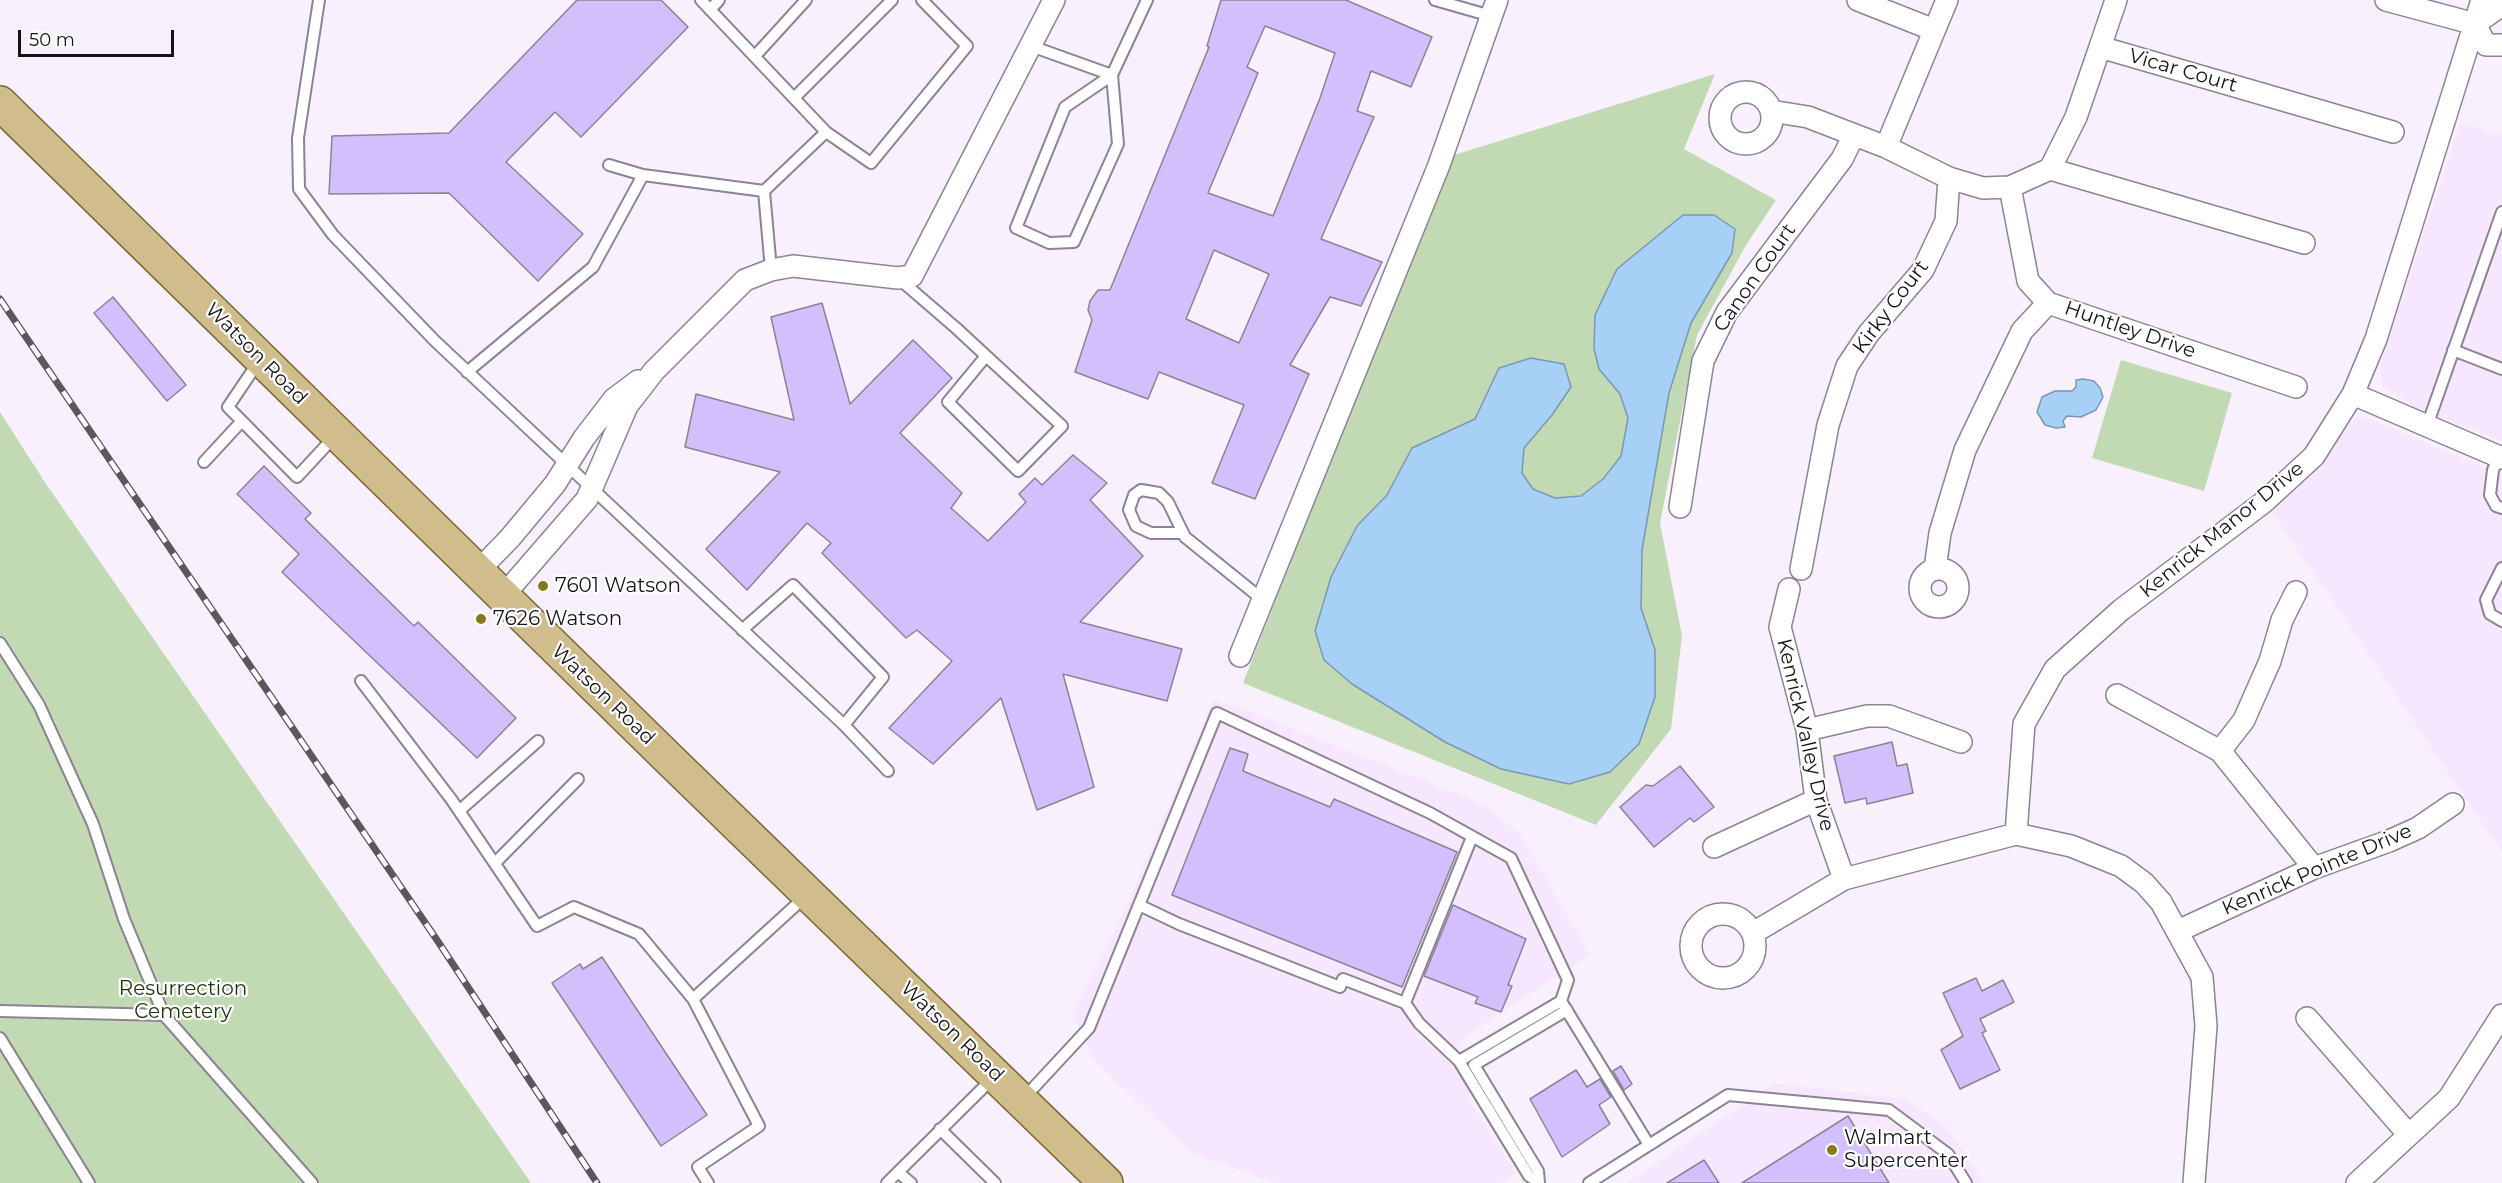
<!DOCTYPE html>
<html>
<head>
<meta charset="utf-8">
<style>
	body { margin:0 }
	#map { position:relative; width:2502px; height:1183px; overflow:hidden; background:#f9f0fe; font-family:Montserrat,sans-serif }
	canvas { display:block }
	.scale { position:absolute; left:18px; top:30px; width:156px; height:27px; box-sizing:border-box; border:3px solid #161319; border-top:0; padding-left:8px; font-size:18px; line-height:21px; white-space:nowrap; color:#161319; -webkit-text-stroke:4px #fff; paint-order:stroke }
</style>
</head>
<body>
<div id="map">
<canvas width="2502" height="1183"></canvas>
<div class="scale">50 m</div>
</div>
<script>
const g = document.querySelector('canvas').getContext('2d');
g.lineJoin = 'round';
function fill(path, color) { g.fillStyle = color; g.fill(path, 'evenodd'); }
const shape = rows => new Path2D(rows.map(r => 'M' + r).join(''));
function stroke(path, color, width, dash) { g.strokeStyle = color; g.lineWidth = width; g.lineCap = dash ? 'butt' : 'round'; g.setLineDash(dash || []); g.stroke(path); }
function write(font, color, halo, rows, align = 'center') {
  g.font = font + ' Montserrat,sans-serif'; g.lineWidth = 4.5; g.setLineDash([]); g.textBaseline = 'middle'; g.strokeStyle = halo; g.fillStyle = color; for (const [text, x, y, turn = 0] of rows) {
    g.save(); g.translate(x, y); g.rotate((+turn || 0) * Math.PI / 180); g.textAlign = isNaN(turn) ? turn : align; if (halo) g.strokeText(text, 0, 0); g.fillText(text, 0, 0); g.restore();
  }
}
const built = shape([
	[2460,123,2502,134,2502,441,2415,407,2382,386,2380,366],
	[2357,417,2373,420,2502,475,2502,852,2272,512,2310,474],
	[1213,700,1241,708,1485,805,1522,836,1590,955,1467,1035,1458,1045,1472,1104,1516,1173,1501,1183,1276,1183,1192,1154,1093,1059,1072,1013,1126,908],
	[1775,1083,1906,1099,1945,1125,1985,1183,1627,1183]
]);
const green = shape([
	[1715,74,1684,149,1776,200,1746,245,1697,335,1660,523,1682,636,1671,729,1596,825,1243,683,1451,156],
	[1683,215,1732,253,1691,323,1669,393,1642,550,1641,608,1655,650,1501,769,1445,742,1352,684,1357,526,1387,495,1412,448,1475,419,1499,368,1552,415,1524,448,1522,473,1533,489,1555,498,1582,496,1603,479,1621,456,1628,418,1620,394,1599,369,1654,239],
	[2121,360,2232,393,2204,491,2092,458],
	[0,412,44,481,531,1183,0,1183]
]);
const water = shape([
	[1683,215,1714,215,1735,229,1732,253,1691,323,1669,393,1642,550,1641,608,1655,650,1655,697,1639,744,1610,772,1569,784,1501,769,1445,742,1352,684,1324,660,1315,631,1331,577,1357,526,1387,495,1412,448,1475,419,1499,368,1531,358,1564,364,1571,387,1552,415,1524,448,1522,473,1533,489,1555,498,1581,496,1603,479,1621,456,1628,418,1620,394,1599,369,1594,349,1595,315,1617,269,1683,215],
	[2083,379,2094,381,2100,388,2103,397,2096,410,2081,417,2067,416,2063,421,2065,427,2056,428,2045,425,2037,412,2042,397,2055,391,2072,391,2076,387,2076,380,2083,379]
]);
const building = shape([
	[577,0,661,0,688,27,581,137,555,112,506,162,583,234,538,281,449,193,329,194,332,136,449,133,577,0],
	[1221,0,1346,0,1432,37,1411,87,1371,71,1357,111,1374,117,1321,239,1382,262,1361,306,1330,297,1290,365,1309,374,1255,499,1212,483,1244,405,1159,372,1148,399,1075,372,1092,320,1088,310,1090,301,1098,290,1110,290,1209,47,1207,46,1221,0],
	[1265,26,1335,53,1320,98,1273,216,1208,193,1258,73,1247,67,1265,26],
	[1214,250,1269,274,1239,343,1186,319,1214,250],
	[113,297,186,385,167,401,94,313,113,297],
	[822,303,850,404,913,340,952,378,900,433,962,493,951,508,988,541,1026,502,1019,494,1035,478,1042,485,1073,455,1107,483,1090,500,1143,556,1080,622,1182,649,1167,701,1063,674,1094,787,1037,810,1001,698,933,764,889,728,952,661,917,630,906,638,822,553,831,543,807,523,747,590,706,549,780,472,685,447,696,394,794,420,771,317,822,303],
	[264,466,311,513,305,519,414,626,418,622,516,718,477,758,282,572,299,554,237,494,264,466],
	[1892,742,1897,766,1907,764,1913,793,1867,804,1866,798,1845,803,1834,756,1892,742],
	[1230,748,1248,754,1243,771,1330,807,1334,799,1457,852,1402,987,1172,895,1230,748],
	[1680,766,1714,807,1694,822,1690,818,1654,847,1620,807,1646,785,1653,786,1680,766],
	[1453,905,1526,939,1508,985,1512,986,1501,1012,1475,1003,1478,997,1424,976,1453,905],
	[602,957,707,1115,661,1146,552,983,580,964,583,969,602,957],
	[1976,978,1982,991,2003,980,2014,1002,1980,1019,1986,1031,1982,1033,2000,1070,1960,1089,1941,1050,1963,1036,1943,993,1976,978],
	[1621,1066,1632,1084,1624,1090,1613,1071,1621,1066],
	[1576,1070,1587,1087,1600,1079,1611,1097,1599,1105,1610,1124,1562,1157,1530,1099,1576,1070],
	[1848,1116,1889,1183,1742,1183,1848,1116],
	[1704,1160,1719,1183,1667,1183,1704,1160]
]);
const lane = shape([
	[319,0,298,138,299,189,333,235,435,341,844,725,888,771],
	[701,0,826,132,871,163,967,46,922,0],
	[1435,0,1491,16],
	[710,10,719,0],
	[1031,46,1112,75,1147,0],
	[755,56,806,0],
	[1112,75,1118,144,1074,242,1049,243,1016,228,1065,107,1112,75],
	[795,97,892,0],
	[609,165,643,175,764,191],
	[771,270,764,191,826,132],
	[898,278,956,328,1062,426,1018,471,948,402,986,356],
	[2453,350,2502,369],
	[259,361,228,407,297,477,335,436],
	[467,372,593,267,643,175],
	[2427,426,2502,212],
	[2499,457,2493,470,2490,495,2496,506,2502,508],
	[204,462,241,422],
	[1181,533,1151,533,1136,526,1129,510,1134,495,1141,490,1159,493,1168,502,1185,537,1263,600],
	[2502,568,2486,600,2490,614,2502,621],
	[742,630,793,585,883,677,844,725],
	[0,643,39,705,93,824,124,919,164,1015,312,1183],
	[361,681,451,799,537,926,574,907,639,934,693,999,806,896],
	[459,811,538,741],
	[495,863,578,779],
	[1139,905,1179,924,1340,987,1343,979,1405,1003,1419,1023,1459,1061,1529,1176,1539,1182],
	[693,999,759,1126,698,1167,708,1183],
	[1405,1003,1472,837],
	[0,1011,164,1015],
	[0,1038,89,1183],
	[1459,1061,1561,1001,1649,1145],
	[1024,1098,1089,1028,1217,713,1430,813,1511,858,1568,980,1561,1001],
	[940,1129,995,1183],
	[898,1172,911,1183],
	[887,1183,992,1079],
	[1539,1183,1538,1171,1474,1065,1567,1010],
	[1589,1183,1728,1095,1889,1110,1948,1154,1966,1183]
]);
const street = shape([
	[1858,0,1934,30],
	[2386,0,2475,24],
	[2502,8,2499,7,2475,24,2486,45,2502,45],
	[2100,47,2116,0],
	'1720 118a26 26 0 1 1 52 0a26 26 0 1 1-52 0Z',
	[1771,111,1808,117,1886,147,1949,178,1983,188,2010,187,2050,169,2076,117,2100,47,2393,132],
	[1886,147,1947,0],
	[2050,169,2304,243],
	[2010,187,2028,281,2048,303,2296,387],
	[2353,394,2502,458],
	[1680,507,1703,361,1727,312,1842,159,1854,135],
	'1920 588a19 19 0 1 1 38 0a19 19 0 1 1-38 0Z',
	[1801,569,1828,425,1847,366,1869,333,1923,270,1946,221,1949,178],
	[1935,569,1940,533,1965,450,2022,331,2048,303],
	[477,572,510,538,555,484,584,438,614,399,638,381],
	[1789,589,1780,627,1807,730,1816,800,1844,879],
	[503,596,587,499,627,406,654,371,745,280,771,270,793,266,898,278,912,276,1054,0],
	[1240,656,1439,165,1497,0],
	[2117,695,2220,751,2314,868],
	[1807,730,1867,716,1889,716,1961,742],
	[2220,751,2244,720,2270,661,2282,620,2296,592],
	[2016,834,2024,724,2055,669,2121,610,2264,502,2314,456,2353,394,2376,339,2482,0],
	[1714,847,1816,800],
	'1691 946a32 32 0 1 1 64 0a32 32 0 1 1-64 0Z',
	[2178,931,2314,868,2389,841,2418,828,2453,804],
	[1753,933,1844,879,2016,834,2071,846,2121,866,2144,883,2161,902,2202,977,2206,1026,2194,1183],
	[2307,1018,2409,1135],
	[2357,1183,2449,1098,2502,1015]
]);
const primary = shape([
	[0,103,667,757,1106,1183]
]);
const rail = shape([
	[0,299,437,940,597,1183]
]);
const markers = [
	[543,586,6,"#88781c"],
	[481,619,6,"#88781c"],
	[1832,1150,6,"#88781c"]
];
const streetNames = [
	["Vicar Court",2183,71,16],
	["Canon Court",1755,278,-55],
	["Kirky Court",1891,307,-53],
	["Huntley Drive",2130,330,19],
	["Watson Road",256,354,45],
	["Kenrick Manor Drive",2222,530,-39],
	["Watson Road",603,695,44],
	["Kenrick Valley Drive",1805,735,77],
	["Kenrick Pointe Drive",2317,870,-23],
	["Watson Road",952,1032,44]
];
const poiNames = [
	["7601 Watson",555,586],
	["7626 Watson",493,619],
	["Walmart",1844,1138],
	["Supercenter",1844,1161]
];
const parkNames = [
	["Resurrection",183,989],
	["Cemetery",183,1012]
];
fill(built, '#f6e7ff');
fill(green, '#c1dab3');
fill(water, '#a7d0f6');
stroke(water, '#7c97b4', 1.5);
fill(building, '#d3bffb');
stroke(building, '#898495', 1.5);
stroke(lane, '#8d8393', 14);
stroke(street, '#8d8393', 24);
stroke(primary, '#796632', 36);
stroke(lane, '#fff', 10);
stroke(street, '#fff', 21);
stroke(primary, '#cfbe8c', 33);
stroke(rail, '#5c575f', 7);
stroke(rail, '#fff', 4.5, [14]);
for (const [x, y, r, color] of markers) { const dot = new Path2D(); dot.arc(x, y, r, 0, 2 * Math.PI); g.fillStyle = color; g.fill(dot); stroke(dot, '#fff', 2); }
write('20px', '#161319', '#fff', streetNames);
write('20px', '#161319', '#fff', poiNames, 'left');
write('20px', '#1c330b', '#fff', parkNames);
</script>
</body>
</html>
